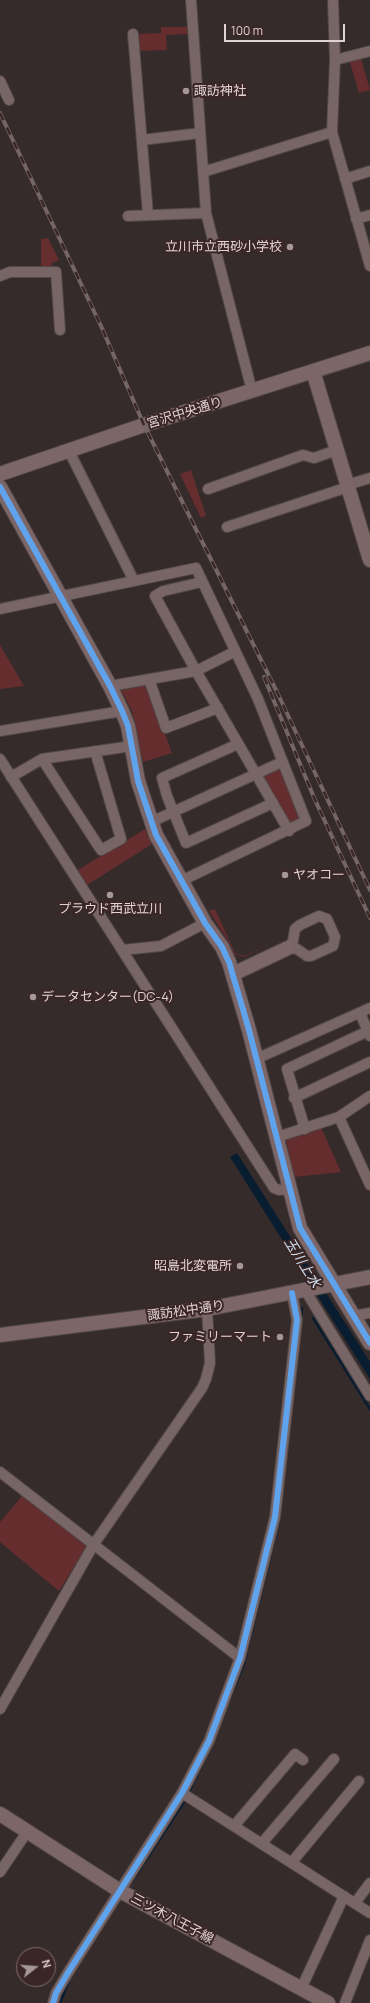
<!DOCTYPE html>
<html>
<head>
<meta charset="utf-8">
<style>
	body { margin:0 }
	#map { position:relative; width:370px; height:2003px; overflow:hidden; background:#362b2b; font-family:Manrope,sans-serif }
	canvas { display:block }
	.north { position:absolute; left:16px; top:1947px; width:40px; height:40px; box-sizing:border-box; background:#3b2626; border:1px solid #7d6b6b; border-radius:50%; rotate:73deg; font-size:11px; font-weight:700; line-height:16px; text-align:center; color:#e1d3d3 }
	.north::after { content:''; display:block; margin:auto; width:14px; height:18px; background:#a59898; clip-path:polygon(50% 0,100% 100%,50% 72%,0 100%) }
	.scale { position:absolute; left:224px; top:24px; width:121px; height:18px; box-sizing:border-box; border:2px solid #e1d3d3; border-top:0; padding-left:5px; font-size:12px; line-height:14px; white-space:nowrap; color:#e1d3d3; -webkit-text-stroke:3px #3b2626; paint-order:stroke }
</style>
</head>
<body>
<div id="map">
<canvas width="370" height="2003"></canvas>
<div class="north">N</div>
<div class="scale">100 m</div>
</div>
<script>
const g = document.querySelector('canvas').getContext('2d');
g.lineJoin = 'round';
function fill(path, color) { g.fillStyle = color; g.fill(path, 'evenodd'); }
const shape = rows => new Path2D(rows.map(r => 'M' + r).join(''));
function stroke(path, color, width, dash) { g.strokeStyle = color; g.lineWidth = width; g.lineCap = dash ? 'butt' : 'round'; g.setLineDash(dash || []); g.stroke(path); }
function write(font, color, halo, rows, align = 'center') {
  g.font = font + ' Manrope,"Noto Sans JP",sans-serif'; g.lineWidth = 4; g.setLineDash([]); g.textBaseline = 'middle'; g.strokeStyle = halo; g.fillStyle = color; for (const [text, x, y, turn = 0] of rows) {
    g.save(); g.translate(x, y); g.rotate((+turn || 0) * Math.PI / 180); g.textAlign = isNaN(turn) ? turn : align; if (halo) g.strokeText(text, 0, 0); g.fillText(text, 0, 0); g.restore();
  }
}
const green = shape([
	[161,27,188,27,188,34,166,35,167,50,137,51,137,34,161,33],
	[361,59,370,90,359,93,350,62],
	[48,238,59,260,52,263,52,266,41,266,41,239],
	[191,470,206,516,201,518,180,474],
	[0,645,24,686,0,689],
	[147,685,172,753,143,762,132,711,121,690],
	[281,769,301,818,291,823,263,777],
	[145,829,152,844,87,885,78,870],
	[215,909,235,953,244,956,265,947,244,957,234,954,227,939,209,911],
	[321,1127,341,1172,294,1177,286,1138],
	[22,1496,87,1546,59,1591,0,1542,0,1522]
]);
const water = shape([
	[237,1153,370,1362,370,1379,230,1157]
]);
const stream = shape([
	[313,1318,370,1409],
	[301,1319,302,1308],
	[230,1699,244,1664,279,1521],
	[188,1794,212,1745],
	[133,1880,186,1799],
	[60,2003,69,1981]
]);
const street = shape([
	[191,0,206,213,252,391],
	[333,0,335,60,332,132,370,266],
	[133,34,148,215],
	[335,60,370,51],
	[0,81,9,100],
	[142,140,200,133],
	[203,172,332,132],
	[345,179,370,171],
	[128,216,206,213],
	[356,219,370,215],
	[0,276,10,272,56,272,60,330],
	[69,451,134,581],
	[347,485,370,478],
	[208,489,303,455,314,458,337,450],
	[227,527,348,487],
	[202,582,163,591,155,596,196,671,289,831],
	[0,609,196,568,258,699,306,821,181,881],
	[149,679,166,728,218,708],
	[110,686,196,671,234,652],
	[0,731,122,711],
	[238,744,162,778,167,796,186,843,273,803],
	[0,759,274,1188,279,1190,289,1189],
	[42,759,101,850,121,839,95,751],
	[11,777,42,759,132,746],
	[151,822,282,762],
	[319,916,327,919,335,937,333,946,311,956,307,956,297,949,288,948,293,941,295,929,300,925,319,916],
	[122,950,161,946,205,923],
	[360,1013,370,1036],
	[256,1059,370,1008],
	[294,1098,370,1062],
	[339,1117,370,1185],
	[305,1129,287,1069,368,1031],
	[277,1137,339,1117,370,1096],
	[305,1290,370,1396],
	[353,1316,370,1313],
	[0,1472,240,1658],
	[0,1709,94,1544,202,1388,206,1379,210,1363,207,1309],
	[182,1793,370,1913],
	[234,1826,295,1754,303,1760],
	[262,1843,334,1759],
	[292,1862,359,1781],
	[0,1872,27,1832],
	[355,1903,370,1883],
	[301,1989,344,1896],
	[53,2003,56,1993,69,1971,182,1793,209,1741,240,1658,275,1517,297,1320,292,1293],
	[345,2003,370,1940]
]);
const secondary = shape([
	[313,371,370,560],
	[0,474,144,425,370,353],
	[0,487,110,686,122,711,128,726,138,781,156,835,205,923,222,947,229,962,249,1030,300,1228,370,1343],
	[233,974,288,948],
	[0,1335,207,1309,370,1277],
	[0,1814,120,1891,328,2003]
]);
const rail = shape([
	[0,113,101,326,144,425,277,692,370,890],
	[264,677,315,800,370,918]
]);
const cycleway = shape([
	[0,487,110,686,122,711,128,726,138,781,156,835,205,923,222,947,229,962,249,1030,300,1228,370,1343],
	[53,2003,56,1993,69,1971,182,1793,209,1741,240,1658,275,1517,297,1320,292,1293]
]);
const markers = [
	[186,91,4,"#a59898"],
	[290,247,4,"#a59898"],
	[285,875,4,"#a59898"],
	[110,895,4,"#a59898"],
	[33,997,4,"#a59898"],
	[240,1266,4,"#a59898"],
	[280,1337,4,"#a59898"]
];
const poiNames = [
	["諏訪神社",194,91],
	["立川市立西砂小学校",282,247,"right"],
	["ヤオコー",293,875],
	["プラウド西武立川",110,909,"center"],
	["データセンター(DC-4)",41,997],
	["昭島北変電所",232,1266,"right"],
	["ファミリーマート",272,1337,"right"]
];
const streetNames = [
	["宮沢中央通り",185,413,-17],
	["諏訪松中通り",186,1311,-8],
	["三ツ木八王子線",172,1919,28]
];
const waterNames = [
	["玉川上水",302,1263,58]
];
fill(green, '#662d2f');
fill(water, '#091d30');
stroke(stream, '#091d30', 2.5);
stroke(street, '#514747', 12);
stroke(secondary, '#514747', 16);
stroke(street, '#786565', 10);
stroke(secondary, '#7c6667', 14);
stroke(rail, '#746666', 4);
stroke(rail, '#3b2626', 2.5, [8]);
stroke(cycleway, '#60a3ed', 6);
for (const [x, y, r, color] of markers) { const dot = new Path2D(); dot.arc(x, y, r, 0, 2 * Math.PI); g.fillStyle = color; g.fill(dot); stroke(dot, '#3b2626', 1.5); }
write('13px', '#e1d3d3', '#3b2626', poiNames, 'left');
write('13px', '#e1d3d3', '#3b2626', streetNames);
write('italic 14px', '#ccdeef', '#3b2626', waterNames);
</script>
</body>
</html>
